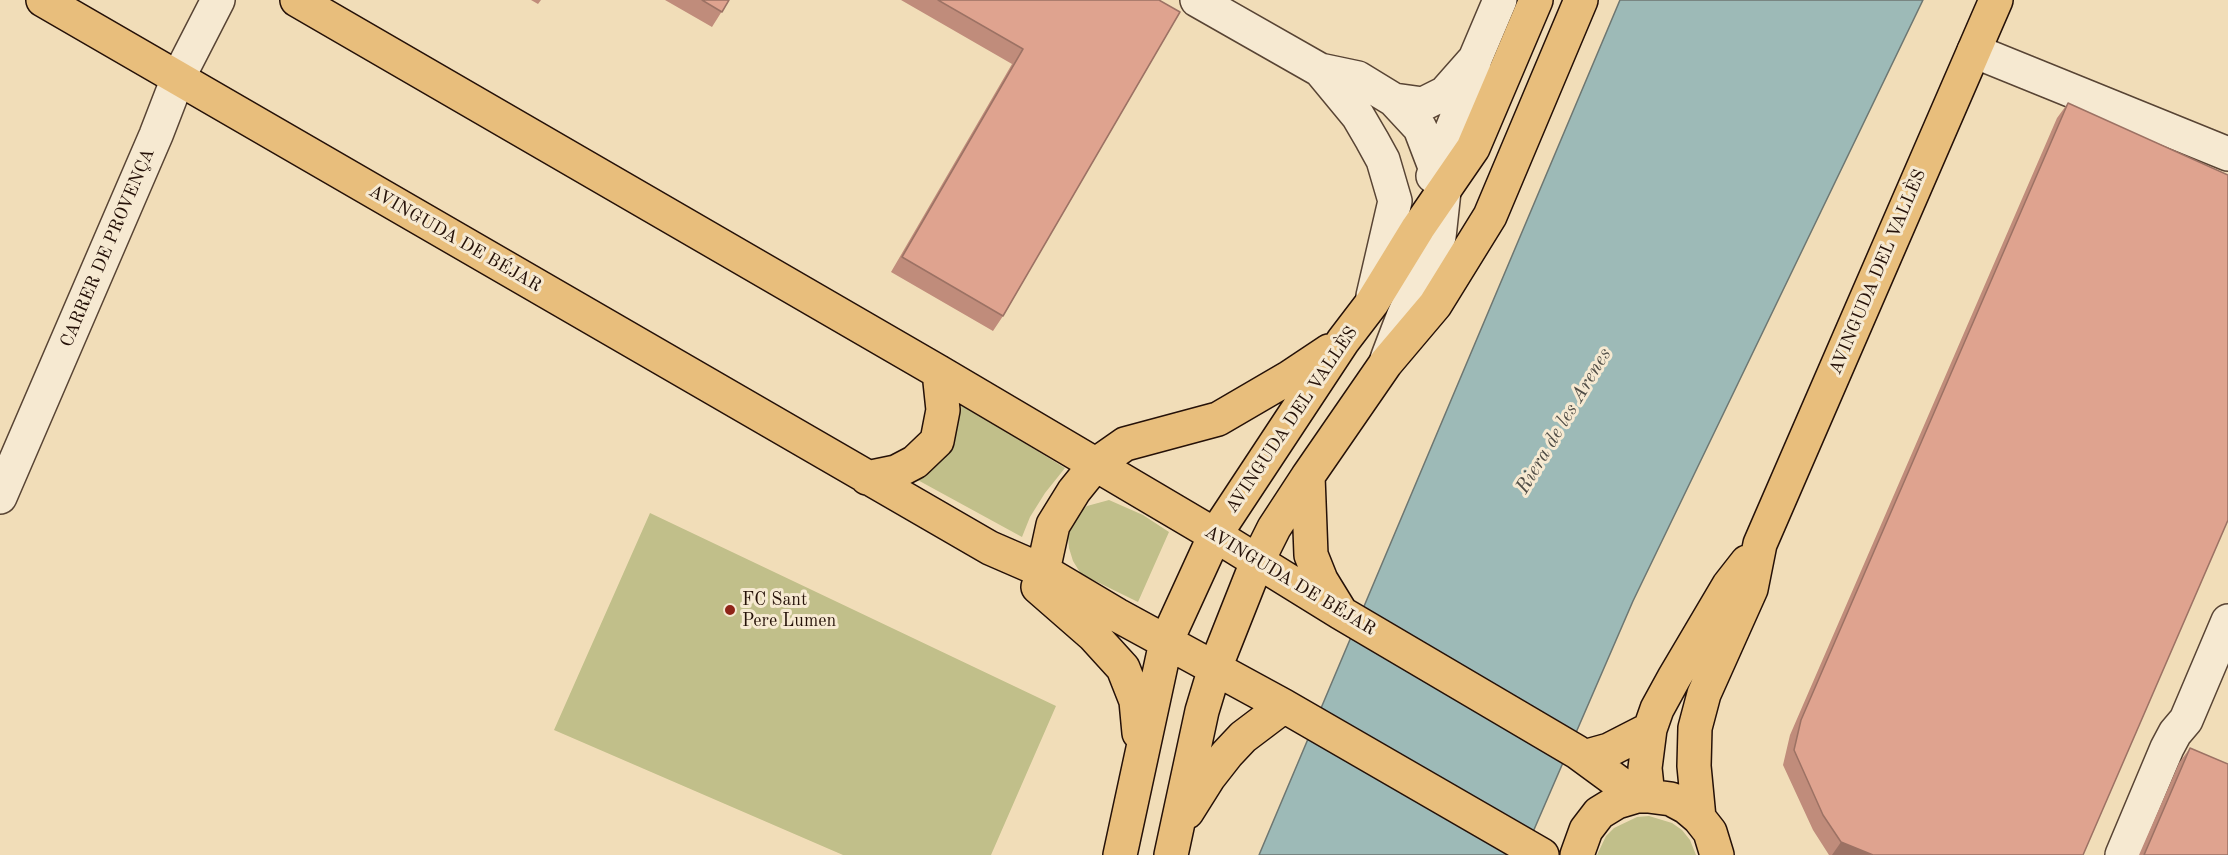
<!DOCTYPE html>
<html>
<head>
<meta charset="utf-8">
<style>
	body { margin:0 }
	canvas { display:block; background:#f1ddb8 }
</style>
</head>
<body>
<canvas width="2228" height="855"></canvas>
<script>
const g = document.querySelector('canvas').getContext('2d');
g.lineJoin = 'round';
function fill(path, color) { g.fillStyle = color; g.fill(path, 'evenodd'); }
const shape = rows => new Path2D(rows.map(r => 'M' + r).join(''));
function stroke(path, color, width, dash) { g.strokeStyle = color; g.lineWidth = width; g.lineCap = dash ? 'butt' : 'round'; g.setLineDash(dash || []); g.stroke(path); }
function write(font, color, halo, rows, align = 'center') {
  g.font = font + ' "Old Standard TT",serif'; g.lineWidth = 6; g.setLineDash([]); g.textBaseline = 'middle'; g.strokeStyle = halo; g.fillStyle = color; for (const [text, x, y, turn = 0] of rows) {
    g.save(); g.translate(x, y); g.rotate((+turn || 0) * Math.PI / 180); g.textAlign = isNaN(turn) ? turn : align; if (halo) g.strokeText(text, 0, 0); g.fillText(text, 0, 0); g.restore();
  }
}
const green = shape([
	[961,404,1065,468,1045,493,1030,517,1022,537,914,478,953,438],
	[1109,500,1143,515,1169,532,1138,602,1081,574,1073,561,1069,548,1068,537,1071,526,1077,515,1087,506],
	[650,513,1056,706,991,855,843,855,554,730],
	[1649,816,1672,823,1682,830,1690,840,1696,855,1597,855,1606,836,1614,828,1637,817]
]);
const water = shape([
	[1620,0,1923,0,1633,601,1523,855,1259,855,1620,0]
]);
const minor = shape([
	[1197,0,1320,70,1358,78,1394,100,1420,128,1444,191,1439,237,1403,317,1387,359],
	[1974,51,2228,154],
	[1320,70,1358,116,1372,140,1383,160,1395,201,1373,296],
	[1394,100,1423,104,1445,93,1475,59,1500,0],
	[1433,176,1470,85,1475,59],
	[0,497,156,135,178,78,218,0],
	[2122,855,2167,748,2175,733,2186,720,2228,621]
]);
const major = shape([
	[43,0,990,548,1043,571,1117,615,1284,706,1542,855],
	[297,0,939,372,1215,535,1341,613,1577,752,1637,796],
	[1308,476,1311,555,1321,580,1340,611],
	[867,478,896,472,915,462,937,441,943,410,939,372],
	[1038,587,1093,635,1123,668,1136,701,1139,733],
	[1053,589,1043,571,1053,525,1074,491,1095,465,1125,444,1218,419,1290,377,1329,351],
	[1584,757,1609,750,1650,729,1657,709,1674,678,1729,585,1747,562],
	[1648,796,1645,768,1650,729],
	[1187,812,1209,777,1227,754,1243,737,1284,706],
	[1699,818,1694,766,1695,728,1704,694,1751,589,1760,544,1996,0],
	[1120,855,1166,642,1215,535,1343,341,1372,303,1418,228,1473,148,1536,0],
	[1171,855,1202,711,1215,668,1257,562,1274,528,1308,476,1386,363,1435,305,1490,216,1581,0],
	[1577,855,1586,830,1599,813,1617,802,1637,796,1648,796,1671,799,1686,807,1699,818,1710,832,1717,855]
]);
const wall = shape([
	[531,0,541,0,538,4],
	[665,0,729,0,712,27],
	[901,0,1159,0,1003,316,993,331,891,272,1012,64],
	[2068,103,2083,855,1829,855,1813,830,1783,765,1790,735,2057,118],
	[2190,748,2228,855,2139,855,2179,763]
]);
const shadedWall = shape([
	[1841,842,1873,855,1832,855]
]);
const building = shape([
	[702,0,729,0,722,12,702,0],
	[938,0,1159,0,1180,12,1003,316,902,257,1023,49,938,0],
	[2068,103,2228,175,2228,520,2083,855,1873,855,1841,842,1823,815,1794,750,1801,720,2068,103],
	[2190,748,2228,764,2228,855,2144,855,2190,748]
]);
const markers = [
	[730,610,6,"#8f2418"]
];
const streetNames = [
	["AVINGUDA DE BÉJAR",455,239,30],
	["CARRER DE PROVENÇA",108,248,-67],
	["AVINGUDA DEL VALLÈS",1878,272,-67],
	["AVINGUDA DEL VALLÈS",1292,420,-56],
	["AVINGUDA DE BÉJAR",1290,581,31]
];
const poiNames = [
	["FC Sant",742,600],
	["Pere Lumen",742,621]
];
const waterNames = [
	["Riera de les Arenes",1564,421,-59]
];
fill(green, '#c1bf8a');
fill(water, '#9dbab7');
stroke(water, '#6d7671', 1.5);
stroke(minor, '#584434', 36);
stroke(major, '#251108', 36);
stroke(minor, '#f6e9d1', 33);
stroke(major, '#e8be7c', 33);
fill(wall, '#c08c7b');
fill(shadedWall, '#9c7264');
fill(building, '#dfa38f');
stroke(building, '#9c7264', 1.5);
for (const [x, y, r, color] of markers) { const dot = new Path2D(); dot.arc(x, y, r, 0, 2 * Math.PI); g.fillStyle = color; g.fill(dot); stroke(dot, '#f6e9d1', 2); }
write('18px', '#251108', '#f6e9d1', streetNames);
write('18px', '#251108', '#f6e9d1', poiNames, 'left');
write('italic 20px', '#4f4c45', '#f6e9d1', waterNames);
</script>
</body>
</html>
